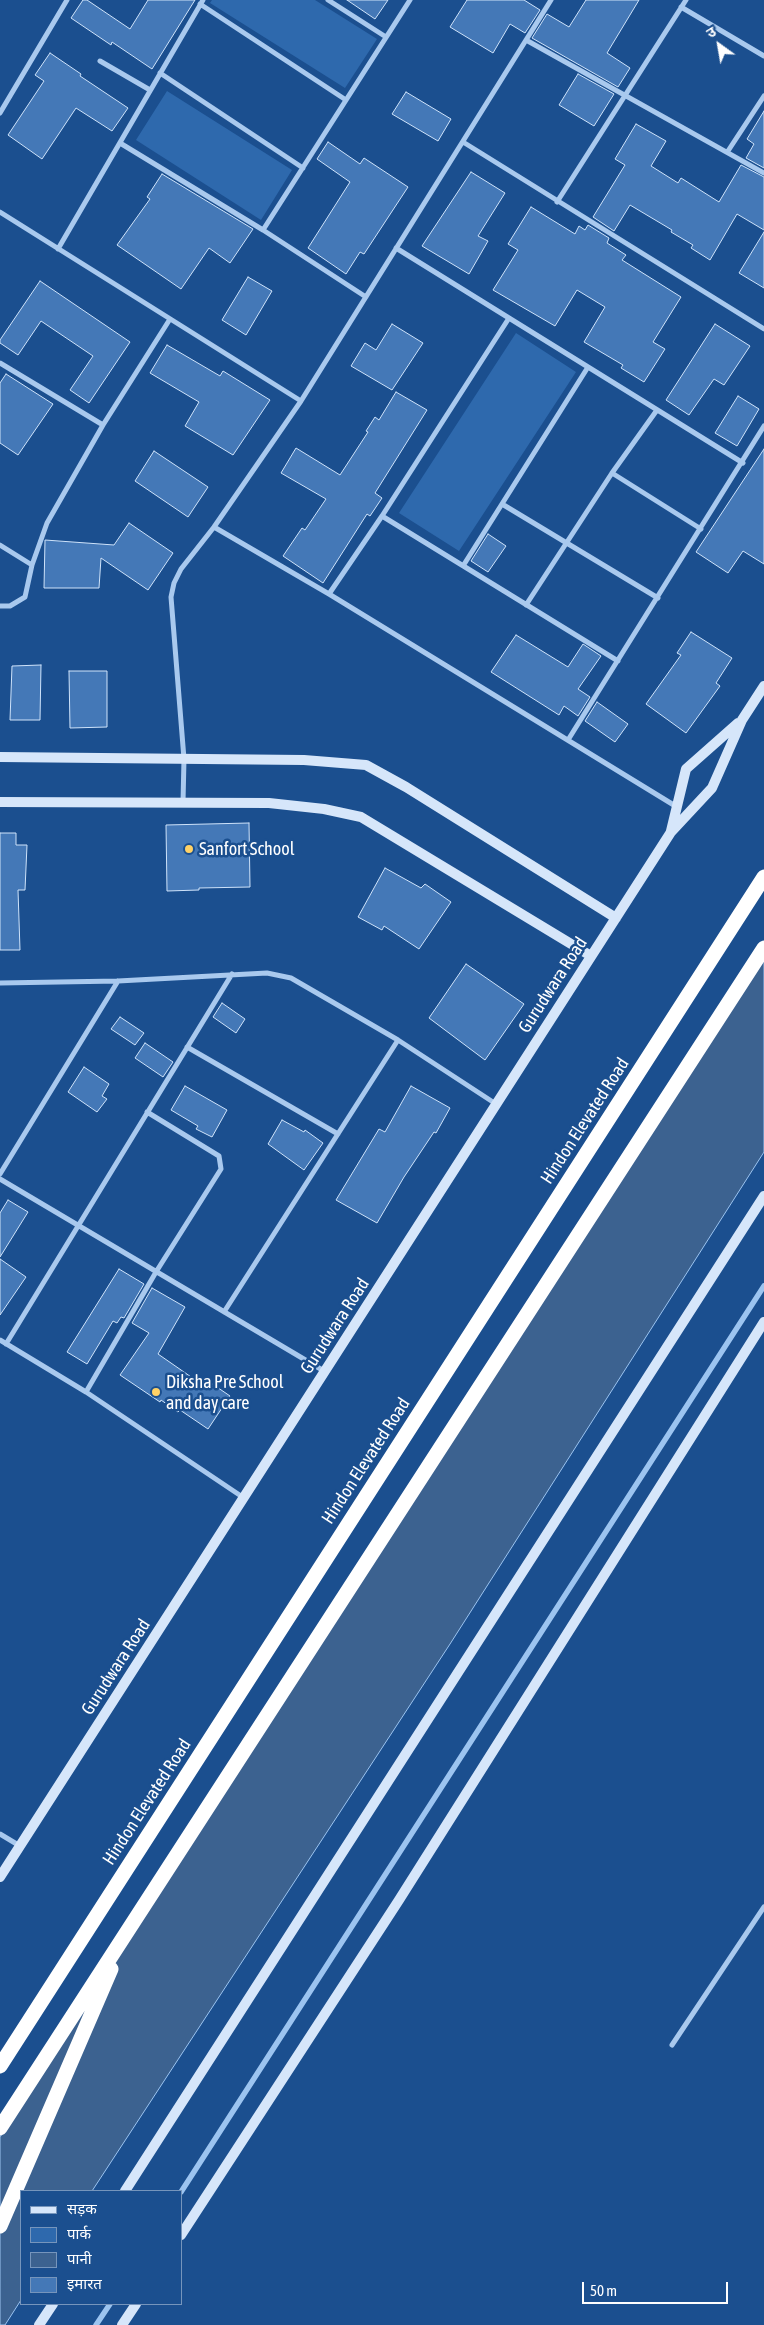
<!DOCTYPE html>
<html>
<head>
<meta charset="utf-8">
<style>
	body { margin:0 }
	#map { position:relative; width:764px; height:2325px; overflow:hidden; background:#1b4f8f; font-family:"Asap Condensed","Noto Sans Devanagari",sans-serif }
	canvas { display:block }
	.legend { position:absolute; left:20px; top:2190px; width:162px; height:115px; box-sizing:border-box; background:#1b4f8f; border:1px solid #7695bc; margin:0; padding:6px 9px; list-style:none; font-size:15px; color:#fff }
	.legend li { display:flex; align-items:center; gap:10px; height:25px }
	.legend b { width:25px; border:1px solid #7695bc }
	.north { position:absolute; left:694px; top:20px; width:50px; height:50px; -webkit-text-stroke:4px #1b4f8f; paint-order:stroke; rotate:328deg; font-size:14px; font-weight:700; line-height:20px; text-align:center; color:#fff }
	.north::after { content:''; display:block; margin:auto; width:18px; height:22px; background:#fff; clip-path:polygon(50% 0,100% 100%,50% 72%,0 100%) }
	.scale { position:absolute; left:582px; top:2282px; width:146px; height:22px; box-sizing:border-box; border:2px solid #fff; border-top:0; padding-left:6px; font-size:15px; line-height:18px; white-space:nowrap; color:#fff; -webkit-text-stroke:4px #1b4f8f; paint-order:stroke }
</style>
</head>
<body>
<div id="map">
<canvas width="764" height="2325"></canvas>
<ul class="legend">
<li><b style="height:6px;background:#d6e6fa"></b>सड़क</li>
<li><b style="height:14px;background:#2e69ad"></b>पार्क</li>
<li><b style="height:14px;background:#3c6290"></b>पानी</li>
<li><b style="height:14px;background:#4478b7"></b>इमारत</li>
</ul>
<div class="north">उ</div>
<div class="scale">50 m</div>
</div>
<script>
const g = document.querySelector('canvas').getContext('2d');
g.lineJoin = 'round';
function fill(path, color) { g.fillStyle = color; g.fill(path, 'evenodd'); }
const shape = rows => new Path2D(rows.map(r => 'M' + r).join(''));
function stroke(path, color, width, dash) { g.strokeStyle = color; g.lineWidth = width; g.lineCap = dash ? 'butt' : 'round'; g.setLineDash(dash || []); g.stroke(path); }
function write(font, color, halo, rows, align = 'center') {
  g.font = font + ' "Asap Condensed",sans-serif'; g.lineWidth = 5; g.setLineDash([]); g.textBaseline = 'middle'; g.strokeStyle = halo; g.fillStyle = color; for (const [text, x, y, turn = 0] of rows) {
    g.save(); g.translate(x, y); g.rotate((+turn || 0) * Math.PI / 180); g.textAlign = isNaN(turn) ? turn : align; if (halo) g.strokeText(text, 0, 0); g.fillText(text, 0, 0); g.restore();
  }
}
const green = shape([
	[212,0,315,0,377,39,345,88,210,3],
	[167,91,292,170,261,220,136,140],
	[516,333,576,372,459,551,399,513]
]);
const water = shape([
	[764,953,764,1152,450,1644,92,2191,21,2191,21,2300,5,2325,0,2325,0,2137,764,953]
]);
const stream = shape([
	[181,2192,764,1286],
	[96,2325,110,2304]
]);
const building = shape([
	[83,0,87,0,130,29,148,0,195,0,152,69,112,42,111,45,71,18,83,0],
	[347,0,388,0,375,19,347,0],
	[467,0,524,0,540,10,525,33,510,24,493,53,450,27,467,0],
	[586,0,639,0,607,53,630,68,618,87,532,38,547,14,569,27,586,0],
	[50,53,81,74,80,76,128,108,112,131,76,108,42,159,8,135,44,81,35,75,50,53],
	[578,74,614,94,594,126,559,105,578,74],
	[406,92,451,119,438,141,392,114,406,92],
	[764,111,764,168,746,158,754,144,747,139,764,111],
	[636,124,666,141,651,166,678,183,681,178,719,202,741,165,764,177,764,230,737,214,710,260,691,248,693,245,671,232,672,230,630,205,614,231,593,217,625,165,615,159,636,124],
	[328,142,360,164,364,158,408,187,364,254,360,252,346,274,308,248,350,182,317,159,328,142],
	[471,172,505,193,478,236,488,241,469,274,422,246,471,172],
	[162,174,253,229,230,263,209,248,181,289,117,245,150,199,147,197,162,174],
	[531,207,575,234,579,226,585,230,588,225,609,238,607,243,626,255,622,260,681,297,653,342,665,349,644,382,621,368,623,365,584,342,605,307,577,290,555,326,493,290,518,250,508,244,531,207],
	[764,232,764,288,739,273,764,232],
	[248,277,272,291,246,335,222,320,248,277],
	[40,281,130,342,89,403,70,390,93,356,41,321,18,355,0,343,0,340,40,281],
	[392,324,423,343,392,390,351,366,365,343,376,350,392,324],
	[715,324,750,346,724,385,714,379,689,415,666,400,715,324],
	[167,345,220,376,223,371,270,400,233,455,185,426,199,402,150,373,167,345],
	[6,374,53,404,18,455,0,443,0,383,6,374],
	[396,392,427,410,375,493,382,498,370,516,367,514,323,583,283,556,302,528,305,530,326,499,281,473,296,448,340,475,368,432,366,431,375,417,379,420,396,392],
	[738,396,759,409,737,446,715,433,738,396],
	[764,449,764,564,743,551,728,573,696,552,764,449],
	[154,451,208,487,188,517,135,481,154,451],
	[129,523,173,553,148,590,101,558,99,588,44,588,45,540,114,545,129,523],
	[488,534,506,546,488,572,471,561,488,534],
	[691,632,732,658,716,683,720,686,686,733,646,704,681,655,677,653,691,632],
	[516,635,568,667,583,644,601,656,578,689,590,697,578,716,564,706,559,715,491,672,516,635],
	[41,665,40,720,10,720,12,666,41,665],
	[69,671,107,671,107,727,70,728,69,671],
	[597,702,628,724,615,742,585,721,597,702],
	[249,823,250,887,199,888,199,890,167,891,166,825,249,823],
	[0,833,16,833,16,845,27,845,25,890,18,890,20,950,0,950,0,833],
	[385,868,421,888,425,884,451,902,419,949,384,926,382,930,358,917,385,868],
	[466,964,524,1004,485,1060,429,1018,466,964],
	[222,1003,245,1019,236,1033,213,1017,222,1003],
	[120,1017,144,1033,135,1045,111,1029,120,1017],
	[145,1043,173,1062,163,1077,135,1058,145,1043],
	[84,1067,109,1084,102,1096,107,1099,97,1112,68,1092,84,1067],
	[185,1086,227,1110,212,1137,196,1129,198,1126,171,1110,185,1086],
	[411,1086,450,1108,436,1133,434,1132,404,1177,377,1223,336,1200,379,1129,385,1132,411,1086],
	[282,1120,304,1132,305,1130,323,1143,304,1170,268,1144,282,1120],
	[8,1200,28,1212,0,1257,0,1213,8,1200],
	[0,1259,26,1277,0,1315,0,1259],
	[119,1269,144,1284,124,1318,121,1317,117,1323,113,1321,87,1364,67,1352,119,1269],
	[152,1288,185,1307,158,1354,207,1388,211,1383,230,1396,208,1429,180,1410,178,1412,161,1400,160,1402,120,1375,149,1333,132,1323,152,1288]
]);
const street = shape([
	[328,0,386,37],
	[200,4,346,100],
	[681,7,764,56],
	[526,40,764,173],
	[100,61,150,90],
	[160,73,303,168],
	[0,113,67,0],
	[463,142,764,329],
	[120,143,263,230,410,0],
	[728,151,764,96],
	[557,202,686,0],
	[0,212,301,401],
	[263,230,366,297],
	[396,248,743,463],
	[58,249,203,0],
	[509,318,382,516,618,661],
	[0,363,103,425],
	[657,410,612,473,701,529],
	[502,504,658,598],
	[214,527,329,594,677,807],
	[0,545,32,565],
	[463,566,588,367],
	[329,594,382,516],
	[526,605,612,473],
	[0,606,10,606,25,597,32,565,47,523,103,425,170,319],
	[568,740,764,426],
	[183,802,184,759,171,597,174,583,181,569,214,527,301,401,551,0],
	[0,983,118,981,267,973,291,978,398,1040,496,1104],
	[187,1047,338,1134],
	[0,1174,118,981],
	[0,1179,324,1371],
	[224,1312,398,1040],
	[0,1340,86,1392,244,1498],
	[6,1344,232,974],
	[86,1392,156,1272,221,1169,219,1156,147,1112],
	[0,1834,20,1846],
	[672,2045,764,1907]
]);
const secondary = shape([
	[0,757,304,760,366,765,406,787,616,918],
	[0,802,269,803,324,809,361,817,591,956],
	[671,831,686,769,738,723],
	[0,1877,671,832,712,788,742,720,764,686],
	[125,2191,764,1196],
	[181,2235,399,1900,764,1322],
	[39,2325,53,2304],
	[122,2325,136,2304]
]);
const highway = shape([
	[0,2066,764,877],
	[0,2128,764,948],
	[0,2226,111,1969]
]);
const markers = [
	[189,849,5,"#ffd166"],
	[156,1392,5,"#ffd166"]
];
const poiNames = [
	["Sanfort School",199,849],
	["Diksha Pre School",166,1382],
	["and day care",166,1403]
];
const streetNames = [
	["Gurudwara Road",553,985,-57],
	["Hindon Elevated Road",585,1121,-57],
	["Gurudwara Road",335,1326,-57],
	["Hindon Elevated Road",366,1461,-57],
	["Gurudwara Road",116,1667,-57],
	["Hindon Elevated Road",147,1802,-57]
];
fill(green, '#2e69ad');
fill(water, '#3c6290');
stroke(water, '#9cc4f0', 1);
stroke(stream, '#9cc4f0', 5.5);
fill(building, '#4478b7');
stroke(building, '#cfe3fa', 1);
stroke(street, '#a9c9ee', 5);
stroke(secondary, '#d6e6fa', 10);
stroke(highway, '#fff', 15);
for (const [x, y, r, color] of markers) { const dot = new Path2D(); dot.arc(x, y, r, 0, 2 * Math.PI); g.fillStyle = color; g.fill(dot); stroke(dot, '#1b4f8f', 2); }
write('18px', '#fff', '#1b4f8f', poiNames, 'left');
write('18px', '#fff', '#1b4f8f', streetNames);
</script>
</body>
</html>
